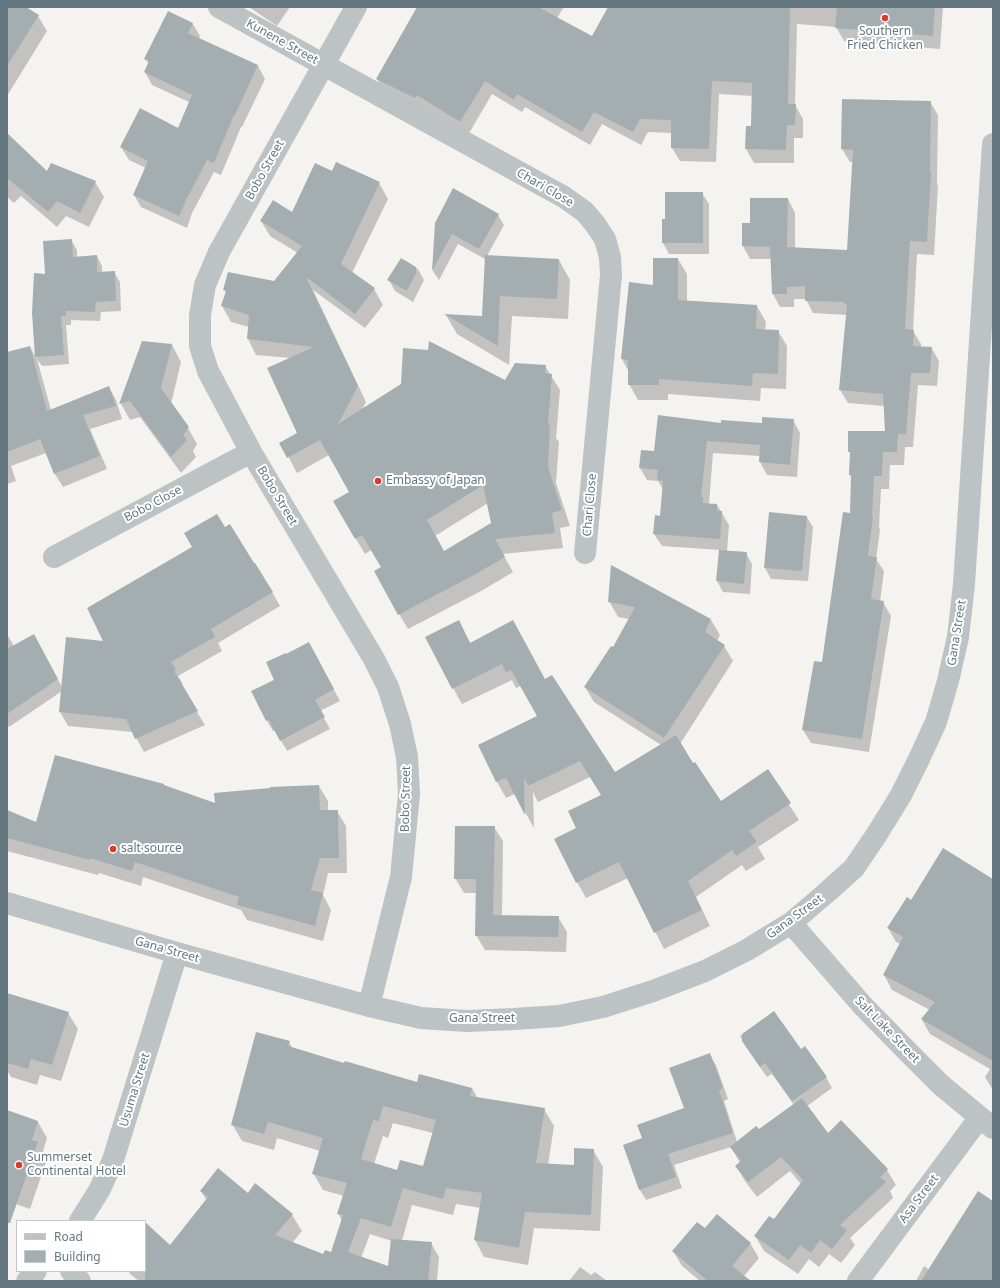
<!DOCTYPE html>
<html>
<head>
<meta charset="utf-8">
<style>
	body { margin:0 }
	#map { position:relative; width:1000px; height:1288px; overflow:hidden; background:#f4f3f0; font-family:"Noto Sans",sans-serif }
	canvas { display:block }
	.frame { position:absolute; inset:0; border:8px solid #647780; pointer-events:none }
	.legend { position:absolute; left:16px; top:1220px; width:130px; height:52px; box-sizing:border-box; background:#fff; border:1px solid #c1c9cc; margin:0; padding:5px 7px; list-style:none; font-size:12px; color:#647780 }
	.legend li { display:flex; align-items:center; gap:8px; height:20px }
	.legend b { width:20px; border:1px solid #c1c9cc }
</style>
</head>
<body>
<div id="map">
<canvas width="1000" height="1288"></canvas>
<div class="frame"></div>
<ul class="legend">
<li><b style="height:5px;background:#bdc2c4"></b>Road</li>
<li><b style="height:11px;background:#a4aeb1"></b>Building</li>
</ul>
</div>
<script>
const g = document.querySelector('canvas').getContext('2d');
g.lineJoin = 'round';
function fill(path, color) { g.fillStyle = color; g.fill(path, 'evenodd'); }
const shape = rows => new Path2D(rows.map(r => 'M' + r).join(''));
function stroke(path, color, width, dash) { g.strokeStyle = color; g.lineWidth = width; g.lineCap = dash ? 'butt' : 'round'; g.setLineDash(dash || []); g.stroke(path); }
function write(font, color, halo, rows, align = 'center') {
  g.font = font + ' "Noto Sans",sans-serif'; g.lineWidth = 4; g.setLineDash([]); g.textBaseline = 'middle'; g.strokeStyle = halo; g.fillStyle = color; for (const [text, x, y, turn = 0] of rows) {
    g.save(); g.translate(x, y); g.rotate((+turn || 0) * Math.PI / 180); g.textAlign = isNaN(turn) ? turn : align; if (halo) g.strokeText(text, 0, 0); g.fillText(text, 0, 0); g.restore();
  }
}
const shadow = shape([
	[7,7,24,7,38,16,47,31,7,96],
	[249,7,290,7,277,26],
	[418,7,564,7,557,18,592,38,609,7,943,7,940,49,844,41,836,27,797,24,795,105,803,119,803,138,794,138,794,163,754,163,746,149,747,127,752,127,753,96,719,94,716,162,680,161,672,148,672,133,648,132,641,145,602,124,590,145,525,107,522,112,492,94,468,135,385,92,377,79],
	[193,24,200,36,199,39,258,66,265,79,242,127,241,127,221,175,214,172,192,213,187,228,141,207,134,195,146,168,129,160,121,147,178,129,189,102,152,85,145,72,149,64,145,59],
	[843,100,930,102,938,115,937,184,938,186,934,255,917,254,913,331,921,344,921,347,931,347,939,361,937,386,918,385,913,447,905,447,904,465,890,465,889,489,881,489,879,527,880,530,876,559,884,571,880,602,883,602,891,616,869,752,811,743,803,730,823,663,851,514,852,478,850,475,851,455,849,451,886,432,885,406,848,403,840,390,847,315,813,313,806,299,794,299,794,307,780,307,773,294,772,259,750,259,743,246,751,224,788,199,795,213,795,248,848,251,853,162,850,162,842,149],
	[7,135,48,173,95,182,104,197,89,227,66,216,57,227,21,196,14,203,7,197],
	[332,172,379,183,388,199,352,273,374,289,383,305,365,328,313,290,366,402,362,410,506,381,545,366,560,390,556,438,559,442,556,483,570,526,560,528,563,548,503,554,513,572,483,590,408,629,399,614,382,568,371,550,365,554,334,502,350,492,329,455,297,473,281,443,298,434,290,358,256,355,248,339,249,327,231,322,222,306,226,294,225,290,275,283,298,253,270,236,261,221,292,213],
	[488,503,492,523,444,552,435,536],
	[702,193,709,204,709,254,669,254,663,243,666,220],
	[498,215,504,225,487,256,559,260,570,280,568,319,512,316,509,365,457,334,446,315,483,317,486,256,485,259,458,244,439,280,433,271,436,224],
	[71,240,77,250,77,258,97,256,102,266,102,273,114,272,120,282,121,311,101,312,100,321,71,320,71,325,66,325,69,364,42,366,37,359,51,410,109,387,116,400,122,419,90,429,107,469,63,487,55,474,46,453,11,466,16,481,7,484,7,353,30,347,37,359,33,313,46,275],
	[401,259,418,269,424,280,413,302,395,291,389,280],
	[678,259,687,274,687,301,757,306,766,322,765,330,778,331,787,346,786,389,761,388,760,401,668,394,668,400,638,400,629,384,629,372,622,359,654,286],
	[143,342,172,345,181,362,171,404,188,428,197,444,193,451,196,457,181,473,140,417,130,420,121,404],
	[793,420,800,433,797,477,767,475,760,462,760,456,713,453,709,504,717,505,729,525,727,551,746,553,752,564,750,594,723,592,717,581,720,550,662,546,654,534,661,517,663,489,658,481,647,480,640,468,655,452,722,424,763,424],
	[806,516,813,527,808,581,771,579,765,568],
	[612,567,711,620,720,635,717,641,724,646,733,661,680,744,693,765,721,802,767,771,799,820,758,847,765,859,746,871,742,865,696,897,710,926,664,949,628,878,586,898,577,882,577,829,602,796,590,777,538,802,533,792,534,828,515,794,506,798,497,782,479,745,538,716,521,686,516,688,512,680,462,704,453,688,458,621,471,644,545,680,615,773,661,745,594,702,585,687,614,649,629,619,618,617,609,601],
	[272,592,280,606,218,643,222,651,178,676,183,684,181,686,205,725,144,752,133,732,68,726,60,712,62,691,9,727,7,724,7,634,14,646,34,636,62,687,104,642],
	[315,654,340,701,320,711,330,729,287,751,275,730,273,731,267,721,276,681],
	[319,786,328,801,328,811,337,811,346,826,347,873,328,873,323,895,331,910,323,941,247,920,241,910,143,877,141,886,99,873,98,875,7,851,7,811,37,824,165,787,216,804],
	[494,827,503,841,502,916,558,917,567,932,566,952,485,950,476,935,477,893,464,893,455,878],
	[993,880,993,1090,985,1077,990,1069,930,1034,922,1020,930,1010,892,990,884,975,900,944,896,942,888,928,912,901],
	[7,994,68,1013,78,1029,61,1081,40,1075,37,1085,11,1077,7,1070],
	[774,1013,800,1051,826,1077,832,1088,807,1106,828,1134,841,1121,887,1170,896,1185,890,1191,893,1198,850,1238,855,1245,841,1263,829,1254,819,1267,809,1259,798,1274,764,1251,755,1236,775,1221,801,1184,790,1171,757,1197,745,1181,736,1166,740,1163,731,1147,674,1165,682,1188,646,1200,640,1190,643,1139,686,1109,709,1054,716,1065,728,1099,724,1101,737,1142,759,1131,794,1105,772,1074,767,1077,746,1047,740,1036],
	[289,1042,293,1049,345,1065,418,1083,472,1088,478,1099,544,1109,554,1126,548,1165,574,1166,593,1150,603,1167,600,1231,534,1228,528,1265,484,1257,475,1240,481,1208,456,1204,453,1215,412,1205,401,1244,370,1234,361,1258,392,1281,139,1281,130,1274,129,1271,145,1271,145,1231,170,1246,207,1201,201,1191,248,1194,292,1215,302,1231,292,1243,324,1256,332,1254,342,1221,338,1213,344,1196,323,1190,313,1173,320,1151,277,1138,274,1150,242,1141,232,1124],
	[393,1123,433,1133,424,1167,398,1171,374,1164,383,1136,388,1138],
	[7,1111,38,1122,47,1138,43,1151,47,1159,30,1209,7,1201],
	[993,1202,993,1281,916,1281,924,1266,930,1270],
	[705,1230,750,1243,759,1258,744,1276,750,1281,700,1281,682,1266,673,1251],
	[431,1243,439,1257,437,1281,402,1281],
	[580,1267,591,1275,595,1272,607,1281,569,1281]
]);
const building = shape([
	[7,7,26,7,39,15,7,66],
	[417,7,538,7,592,36,608,7,790,7,788,104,796,104,795,125,787,125,786,150,745,149,746,126,751,126,752,83,712,81,709,149,671,148,671,120,640,119,633,132,594,112,582,132,517,94,514,100,485,81,460,122,417,95,415,98,376,79],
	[837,7,935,7,933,36,835,28],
	[168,11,193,23,188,33,258,65,235,115,234,115,214,163,207,160,186,200,179,216,133,195,148,161,120,147,140,108,178,128,192,95,144,72,149,61,144,59],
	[842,99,931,101,930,172,931,172,927,242,910,241,905,329,914,330,913,346,932,347,930,373,911,373,906,434,898,434,897,452,883,452,882,476,874,476,872,515,873,516,868,556,877,557,871,599,884,601,862,739,802,730,814,661,822,662,843,512,850,513,851,475,849,475,850,452,848,452,848,431,885,431,883,394,839,390,847,304,844,304,845,302,805,301,805,286,787,287,787,294,772,294,770,247,742,246,742,223,750,223,750,198,788,198,787,247,847,250,853,150,841,149],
	[7,133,47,171,51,163,96,181,80,213,57,201,48,212,7,178],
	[336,162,380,182,341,264,375,288,355,314,306,277,358,386,338,424,401,384,403,348,428,350,429,341,505,380,515,363,546,365,545,373,552,374,548,425,550,425,548,467,562,510,552,513,555,533,495,539,505,557,474,575,398,615,374,571,381,567,362,535,355,539,333,501,349,492,320,440,287,458,279,443,297,433,267,368,314,347,247,339,249,315,221,306,226,291,223,290,228,272,274,281,302,246,260,221,273,200,292,212,315,163,332,171],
	[483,485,491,523,444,551,427,520],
	[453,188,499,214,479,249,452,234,432,271,435,223],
	[665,192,703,192,703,243,662,243,662,219,665,219],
	[72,239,73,257,97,255,97,272,115,271,116,301,96,302,95,312,66,311,66,316,61,316,64,355,35,357,32,313,34,273,45,274,43,241],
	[485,255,559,259,557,299,500,296,498,346,444,314,482,316],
	[401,258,416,267,416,273,407,291,387,280],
	[653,258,678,258,678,300,757,305,756,329,779,330,778,374,753,373,752,386,659,379,659,385,628,385,628,360,621,359,629,282,653,285],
	[142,341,172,344,161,388,189,427,183,435,187,440,171,457,130,401,119,404],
	[30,346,47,411,109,386,116,406,83,415,100,456,54,474,40,439,7,452,7,352],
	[658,415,721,423,721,420,762,423,762,417,794,419,790,465,759,462,760,445,707,441,701,497,703,497,703,503,717,504,717,511,722,511,720,539,653,534,655,515,660,516,663,481,657,480,658,470,639,468,641,450,654,451],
	[769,512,807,516,802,571,764,568],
	[217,514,225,527,230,524,254,563,255,563,273,592,211,629,215,637,171,662,176,670,174,671,198,711,135,739,126,719,59,712,66,637,103,641,87,608,192,547,184,533],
	[719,550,747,552,744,584,716,581],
	[611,565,711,619,705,632,725,645,664,738,584,687,611,646,613,647,635,607,608,602],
	[459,620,470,643,513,620,545,679,552,675,615,772,676,735,693,763,695,762,721,801,768,769,791,803,749,831,757,842,736,856,732,850,688,881,702,910,654,933,619,862,576,883,554,839,576,828,568,811,601,795,580,761,528,786,524,778,525,815,506,778,496,782,478,745,537,716,511,670,506,673,502,664,452,689,425,637],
	[34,634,58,679,7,714,7,649],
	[309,642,334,689,315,700,325,717,280,741,269,720,266,721,251,691,274,680,266,662,286,653,286,654],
	[55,755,164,784,164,785,215,803,214,793,270,788,270,787,319,785,320,810,338,810,339,858,320,858,311,890,323,893,315,926,237,905,239,897,135,862,132,871,90,858,90,860,7,838,7,810,36,822],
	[455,826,495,826,493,915,559,916,558,937,475,936,476,879,454,879],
	[943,848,993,879,993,1061,921,1019,935,1002,883,975,903,937,887,928,907,897,911,900],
	[7,993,69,1012,52,1065,31,1059,28,1069,7,1063],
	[774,1011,801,1049,805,1046,827,1077,792,1101,765,1063,760,1067,742,1041,742,1034],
	[256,1032,290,1041,288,1046,344,1063,345,1061,417,1082,419,1074,472,1088,470,1096,545,1108,536,1163,574,1165,574,1148,594,1149,591,1215,525,1212,519,1248,474,1240,482,1193,446,1188,443,1199,403,1188,391,1227,361,1218,348,1252,388,1266,391,1239,432,1242,428,1281,145,1281,145,1222,170,1245,208,1197,200,1191,218,1168,248,1193,255,1183,293,1214,275,1235,323,1254,325,1250,331,1252,343,1215,337,1214,347,1183,312,1174,323,1138,268,1122,264,1134,231,1125],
	[383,1106,436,1120,423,1166,400,1160,397,1170,361,1159,373,1120,379,1121],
	[710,1053,723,1088,719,1090,733,1133,668,1154,676,1177,639,1190,623,1145,642,1138,637,1125,684,1108,669,1068],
	[802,1098,828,1133,841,1120,888,1169,880,1177,886,1182,840,1225,847,1230,832,1249,820,1240,811,1253,800,1245,789,1260,754,1236,769,1216,774,1219,803,1180,781,1157,748,1182,735,1166,741,1161,730,1147,756,1126,759,1129],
	[7,1110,38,1121,32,1140,38,1142,10,1223,7,1223],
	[978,1191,993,1201,993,1281,921,1281],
	[717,1214,751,1243,732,1266,751,1281,708,1281,672,1251,697,1222,705,1228]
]);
const minor = shape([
	[219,7,564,197,585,212,595,224,605,239,610,257,611,275,585,553],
	[356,7,219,252,205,285,200,315,200,346,208,371,251,452,374,659,388,687,400,724,407,757,409,794,401,877,369,1006],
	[54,557,251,452],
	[7,903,177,953,369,1006,421,1018,467,1021,514,1019,559,1016,603,1007,653,991,705,971,747,950,791,923,825,894,854,868,877,834,901,795,919,759,936,722,948,681,958,637,964,584,993,144],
	[791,923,863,1006,909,1053,941,1085,993,1128],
	[80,1221,100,1189,113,1160,177,953],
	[71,1271,80,1281],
	[27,1281,36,1271],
	[858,1281,980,1117]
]);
const markers = [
	[885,18,4,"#da3a2a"],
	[378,481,4,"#da3a2a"],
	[113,849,4,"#da3a2a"],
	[19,1165,4,"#da3a2a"]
];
const poiNames = [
	["Southern",885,32,"center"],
	["Fried Chicken",885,46,"center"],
	["Embassy of Japan",386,481],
	["salt source",121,849],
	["Summerset",27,1158],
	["Continental Hotel",27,1172]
];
const streetNames = [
	["Kunene Street",282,42,29],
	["Bobo Street",265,170,-61],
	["Chari Close",545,188,30],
	["Bobo Street",277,496,59],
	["Bobo Close",153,504,-28],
	["Chari Close",590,505,-85],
	["Gana Street",957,633,-81],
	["Bobo Street",406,799,-89],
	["Gana Street",795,917,-36],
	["Gana Street",167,950,16],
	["Gana Street",482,1019],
	["Salt Lake Street",887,1030,46],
	["Usuma Street",135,1090,-73],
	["Asa Street",919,1199,-53]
];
fill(shadow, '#0003');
fill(building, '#a4aeb1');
stroke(minor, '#bdc2c4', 22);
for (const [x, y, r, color] of markers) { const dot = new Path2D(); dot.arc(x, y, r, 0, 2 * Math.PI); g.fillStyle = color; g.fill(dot); stroke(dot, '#fff', 1.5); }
write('12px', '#647780', '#fff', poiNames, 'left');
write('12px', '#647780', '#fff', streetNames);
</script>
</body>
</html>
